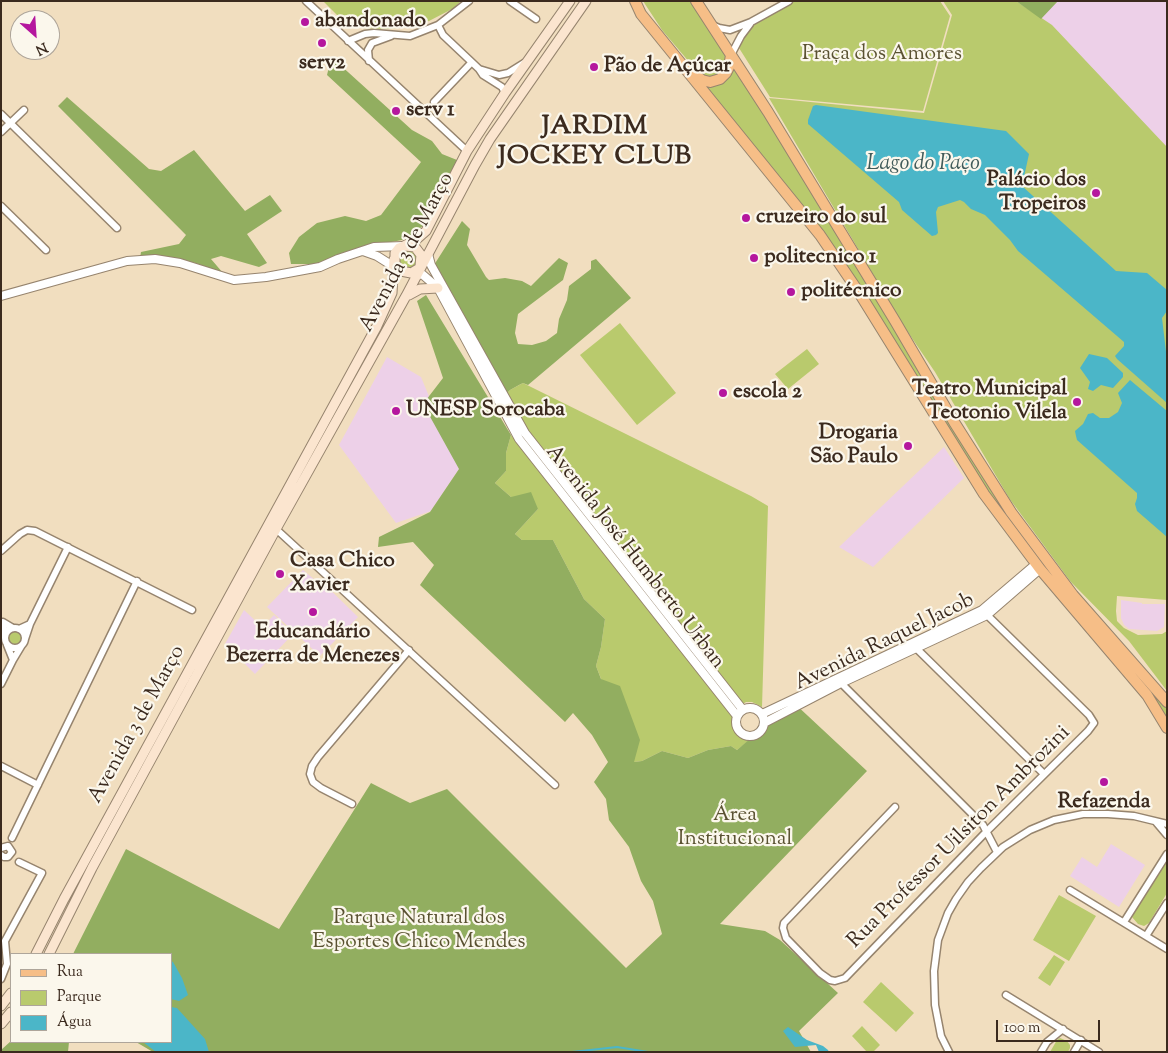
<!DOCTYPE html>
<html>
<head>
<meta charset="utf-8">
<style>
	body { margin:0 }
	#map { position:relative; width:1168px; height:1053px; overflow:hidden; background:#f1debf; font-family:"Sorts Mill Goudy",serif }
	canvas { display:block }
	.frame { position:absolute; inset:0; border:2px solid #3b2a1e; pointer-events:none }
	.legend { position:absolute; left:10px; top:953px; width:162px; height:90px; box-sizing:border-box; background:#fbf7ec; border:1px solid #aea59a; margin:0; padding:6px 9px; list-style:none; font-size:15px; color:#3b2a1e }
	.legend li { display:flex; align-items:center; gap:10px; height:25px }
	.legend b { width:25px; border:1px solid #aea59a }
	.north { position:absolute; left:10px; top:10px; width:50px; height:50px; box-sizing:border-box; background:#fbf7ec; border:1px solid #aea59a; border-radius:50%; rotate:154deg; font-size:14px; font-weight:700; line-height:20px; text-align:center; color:#3b2a1e }
	.north::after { content:''; display:block; margin:auto; width:18px; height:22px; background:#b5179e; clip-path:polygon(50% 0,100% 100%,50% 72%,0 100%) }
	.scale { position:absolute; left:996px; top:1020px; width:104px; height:22px; box-sizing:border-box; border:2px solid #3b2a1e; border-top:0; padding-left:6px; font-size:15px; line-height:18px; white-space:nowrap; color:#3b2a1e; -webkit-text-stroke:4px #fbf7ec; paint-order:stroke }
</style>
</head>
<body>
<div id="map">
<canvas width="1168" height="1053"></canvas>
<div class="frame"></div>
<ul class="legend">
<li><b style="height:6px;background:#f6be87"></b>Rua</li>
<li><b style="height:14px;background:#b9ca6d"></b>Parque</li>
<li><b style="height:14px;background:#4bb6c8"></b>Água</li>
</ul>
<div class="north">N</div>
<div class="scale">100 m</div>
</div>
<script>
const g = document.querySelector('canvas').getContext('2d');
g.lineJoin = 'round';
function fill(path, color) { g.fillStyle = color; g.fill(path, 'evenodd'); }
const shape = rows => new Path2D(rows.map(r => 'M' + r).join(''));
function stroke(path, color, width, dash) { g.strokeStyle = color; g.lineWidth = width; g.lineCap = dash ? 'butt' : 'round'; g.setLineDash(dash || []); g.stroke(path); }
function write(font, color, halo, rows, align = 'center') {
  g.font = font + ' "Sorts Mill Goudy",serif'; g.lineWidth = 4.5; g.setLineDash([]); g.textBaseline = 'middle'; g.strokeStyle = halo; g.fillStyle = color; for (const [text, x, y, turn = 0] of rows) {
    g.save(); g.translate(x, y); g.rotate((+turn || 0) * Math.PI / 180); g.textAlign = isNaN(turn) ? turn : align; if (halo) g.strokeText(text, 0, 0); g.fillText(text, 0, 0); g.restore();
  }
}
const built = shape([
	[1016,1,1167,1,1167,147,1159,139],
	[387,357,421,377,459,469,431,511,396,523,339,445],
	[944,447,964,478,873,567,839,547],
	[303,570,315,580,318,578,358,617,320,656,267,607],
	[1121,600,1142,603,1142,604,1165,604,1164,627,1157,631,1129,629,1124,625,1121,618],
	[244,610,262,627,274,615,293,634,255,674,225,644],
	[1111,844,1145,865,1119,907,1070,876,1082,857,1097,867]
]);
const green = shape([
	[323,1,461,1,454,8,429,21,409,27,386,29,362,28,347,25],
	[643,1,691,1,726,57,727,64,721,73,716,76,708,78,701,76,662,30],
	[795,1,940,1,950,16,923,111,770,97,739,48,746,34,753,25],
	[943,1,1016,1,1052,25,1167,147,1167,600,1117,596,1116,611,1117,621,1124,628,1138,635,1162,634,1167,631,1167,691,1129,641,1070,581,1009,498,935,372,903,325,769,98,924,113,952,15],
	[734,65,888,318,960,439,1159,700,1167,707,1167,721,1039,563,982,485,877,312,706,87,714,86],
	'399 260a9 9 0 1 1 18 0a9 9 0 1 1-18 0Z',
	[620,323,676,393,637,425,580,355],
	[807,349,819,364,788,389,775,374],
	[523,383,751,496,768,506,762,707,752,702,746,702,743,704,528,430,506,394,510,390],
	[511,435,734,716,734,726,738,734,744,738,752,738,737,750,731,746,708,750,688,758,662,751,642,761,634,762,596,666,601,647,605,619,584,599,553,540,522,540,515,534,538,509,511,497,495,483,506,471,506,453],
	'7 638a8 8 0 1 1 16 0a8 8 0 1 1-16 0Z',
	[1167,861,1167,893,1149,923,1144,926,1138,924,1132,917,1133,913],
	[1059,895,1096,916,1069,961,1033,940],
	[1054,955,1065,962,1050,986,1038,978],
	[881,982,914,1013,896,1032,863,1002],
	[862,1026,880,1045,873,1052,867,1052,852,1036],
	[1060,1038,1067,1041,1070,1045,1070,1048,1068,1052,1050,1052,1057,1040]
]);
const forest = shape([
	[1016,1,1058,1,1041,19],
	[334,63,338,63,412,130,432,141,442,154,457,160,434,209,424,225,414,233,402,240,370,246,342,254,320,264,291,264,289,253,299,237,317,223,345,216,366,221,381,215,421,162,327,75,329,67],
	[67,97,149,169,161,171,194,150,245,211,270,195,282,211,247,234,267,263,259,267,221,256,211,259,223,273,195,263,168,257,140,258,141,252,179,244,186,235,58,106],
	[462,221,470,229,467,245,486,277,489,280,505,278,522,281,531,286,559,258,568,263,563,280,518,314,515,333,518,344,532,345,546,341,557,333,559,319,567,300,569,286,591,269,591,261,596,259,631,298,528,385,523,383,519,385,510,390,506,394,434,265],
	[426,295,511,435,506,453,506,471,495,483,511,497,531,492,538,509,515,534,522,540,553,540,584,599,605,619,601,647,596,666,601,679,620,686,640,740,634,762,642,761,662,751,688,758,708,750,731,746,737,750,793,702,867,771,720,924,765,931,780,940,838,993,799,1031,811,1052,153,1052,136,1042,171,1042,171,954,73,954,126,849,279,929,371,783,410,803,447,789,626,968,662,934,653,901,641,881,629,847,609,820,606,799,594,782,608,762,592,735,573,713,565,722,420,585,434,565,413,542,378,547,379,537,430,512,459,469,423,404,443,378,417,301],
	[11,1041,69,1042,68,1052,1,1052,1,1050]
]);
const water = shape([
	[816,105,1006,131,1029,154,1022,186,1116,271,1147,273,1167,290,1167,311,1162,318,1167,360,1167,403,1117,359,1115,356,1124,346,1124,342,1018,251,1010,240,985,215,971,209,964,202,960,200,938,207,936,212,938,233,936,235,932,236,902,210,899,202,808,124,808,120,813,106],
	[1089,354,1107,358,1123,373,1123,377,1113,388,1101,385,1093,391,1088,389,1090,382,1080,368],
	[1130,380,1167,411,1167,537,1137,511,1135,504,1137,498,1137,493,1077,440,1076,436,1075,431,1083,424,1088,414,1093,413,1100,418,1109,418,1118,412,1122,403,1118,393],
	[171,961,173,962,182,978,188,995,179,1001,171,999],
	[171,1007,177,1008,205,1039,209,1052,156,1052,143,1042,171,1042],
	[788,1027,807,1040,823,1046,828,1050,829,1052,819,1052,816,1045,795,1047,783,1031]
]);
const stream = shape([
	[572,1052,617,1047,648,1052]
]);
const minor = shape([
	[306,1,467,151],
	[510,1,536,19],
	[438,25,443,35,479,69,499,75,508,73,524,63],
	[712,25,719,28,730,30,751,22,789,1],
	[348,41,365,34,374,33,410,36,438,25,469,1],
	[731,55,741,36,750,24],
	[369,61,368,50,372,43,391,36],
	[479,69,483,75,502,87,505,93],
	[434,102,471,63],
	[1,114,117,228],
	[1,132,24,110],
	[1,206,46,250],
	[276,529,555,785],
	[1,551,20,534,27,530,35,531,192,610],
	[30,624,68,547],
	'5 638a10 10 0 1 1 20 0a10 10 0 1 1-20 0Z',
	[19,629,30,624,25,639],
	[5,637,3,622,13,628],
	[7,645,13,660,22,645],
	[916,648,1044,774],
	[841,683,983,825,997,852],
	[1,684,13,660],
	[1,766,38,785],
	[352,804,321,788,313,782,310,774,312,766,318,757,409,650],
	[895,807,784,923,783,928,786,938,820,973,830,980,835,981,845,978,986,832,1088,731,1094,723,1089,715,984,612],
	[1156,822,1167,835],
	[12,838,137,581],
	[1,848,8,846,12,852,8,857,4,857,1,855],
	[1070,890,1167,949],
	[1124,922,1167,854],
	[1146,936,1167,903],
	[5,941,42,873,19,862],
	[1,979,7,964,5,941],
	[1006,995,1099,1052],
	[949,1052,941,1036,935,1005,934,971,938,940,948,913,956,899,968,882,981,868,1003,847,1030,830,1054,820,1083,814,1108,814,1134,816,1167,824],
	[1041,1052,1047,1042,1063,1029],
	[1074,1052,1081,1040]
]);
const tertiary = shape([
	[363,251,377,256,396,268],
	[428,254,431,265,525,433,743,710],
	[413,273,423,275,438,288,519,439,737,716],
	[1,296,127,261,155,259,180,263,234,280,266,277,320,267,338,259,374,247,404,246],
	'736 722a14 14 0 1 1 28 0a14 14 0 1 1-28 0Z',
	[762,714,982,610,1036,564],
	[764,723,841,683,987,615,1040,569]
]);
const secondary = shape([
	[402,247,417,239,426,231,467,151,505,93,570,1],
	[420,266,421,255,415,247,405,246,399,248,395,253,395,264,401,271,411,273,421,267],
	[409,295,420,289,438,288],
	[36,954,64,899,377,326,392,293,394,259],
	[49,954,92,868,276,529,406,296,475,165,490,139,586,1],
	[1,1006,11,993],
	[1,1024,11,1012]
]);
const primary = shape([
	[635,1,641,14,820,235,860,294,984,494,1040,569,1147,695,1167,728],
	[696,1,768,112,895,321,954,422,1011,512,1073,595,1167,702],
	[693,73,702,80,710,82,720,79,726,73,729,67,731,55]
]);
const markers = [
	[305,22,5,"#b5179e"],
	[322,43,5,"#b5179e"],
	[594,67,5,"#b5179e"],
	[396,111,5,"#b5179e"],
	[1096,193,5,"#b5179e"],
	[746,218,5,"#b5179e"],
	[754,258,5,"#b5179e"],
	[791,292,5,"#b5179e"],
	[723,393,5,"#b5179e"],
	[1077,402,5,"#b5179e"],
	[396,411,5,"#b5179e"],
	[908,446,5,"#b5179e"],
	[280,574,5,"#b5179e"],
	[313,612,5,"#b5179e"],
	[1104,782,5,"#b5179e"]
];
const poiNames = [
	["abandonado",315,22],
	["serv2",322,64,"center"],
	["Pão de Açúcar",604,67],
	["serv 1",406,111],
	["Palácio dos",1086,181,"right"],
	["Tropeiros",1086,205,"right"],
	["cruzeiro do sul",756,218],
	["politecnico 1",764,258],
	["politécnico",801,292],
	["Teatro Municipal",1067,390,"right"],
	["Teotonio Vilela",1067,414,"right"],
	["escola 2",733,393],
	["UNESP Sorocaba",406,411],
	["Drogaria",898,434,"right"],
	["São Paulo",898,458,"right"],
	["Casa Chico",290,562],
	["Xavier",290,586],
	["Educandário",313,633,"center"],
	["Bezerra de Menezes",313,657,"center"],
	["Refazenda",1104,803,"center"]
];
const parkNames = [
	["Praça dos Amores",882,55],
	["Área",735,816],
	["Institucional",735,840],
	["Parque Natural dos",419,919],
	["Esportes Chico Mendes",419,943]
];
const streetNames = [
	["Avenida 3 de Março",408,253,-62],
	["Avenida José Humberto Urban",634,558,52],
	["Avenida Raquel Jacob",885,643,-26],
	["Avenida 3 de Março",138,725,-61],
	["Rua Professor Uilsiton Ambrozini",960,838,-45]
];
const waterNames = [
	["Lago do Paço",923,165]
];
const districtNames = [
	["JARDIM",595,129],
	["JOCKEY CLUB",595,159]
];
fill(built, '#edd0e8');
fill(green, '#b9ca6d');
fill(forest, '#92ae60');
fill(water, '#4bb6c8');
stroke(stream, '#4bb6c8', 2);
stroke(minor, '#96846e', 9);
stroke(tertiary, '#96846e', 10);
stroke(secondary, '#96846e', 11);
stroke(primary, '#96846e', 12);
stroke(minor, '#fff', 6);
stroke(tertiary, '#fff', 8);
stroke(secondary, '#fbe5cf', 9);
stroke(primary, '#f6be87', 10);
for (const [x, y, r, color] of markers) { const dot = new Path2D(); dot.arc(x, y, r, 0, 2 * Math.PI); g.fillStyle = color; g.fill(dot); stroke(dot, '#fbf7ec', 2); }
write('bold 21px', '#3b2a1e', '#fbf7ec', poiNames, 'left');
write('21px', '#5a5232', '#fbf7ec', parkNames);
write('21px', '#3b2a1e', '#fbf7ec', streetNames);
write('italic 22px', '#415b5a', '#fbf7ec', waterNames);
g.letterSpacing = '1px';
write('bold 26px', '#3b2a1e', '#fbf7ec', districtNames);
g.letterSpacing = '0px';
</script>
</body>
</html>
